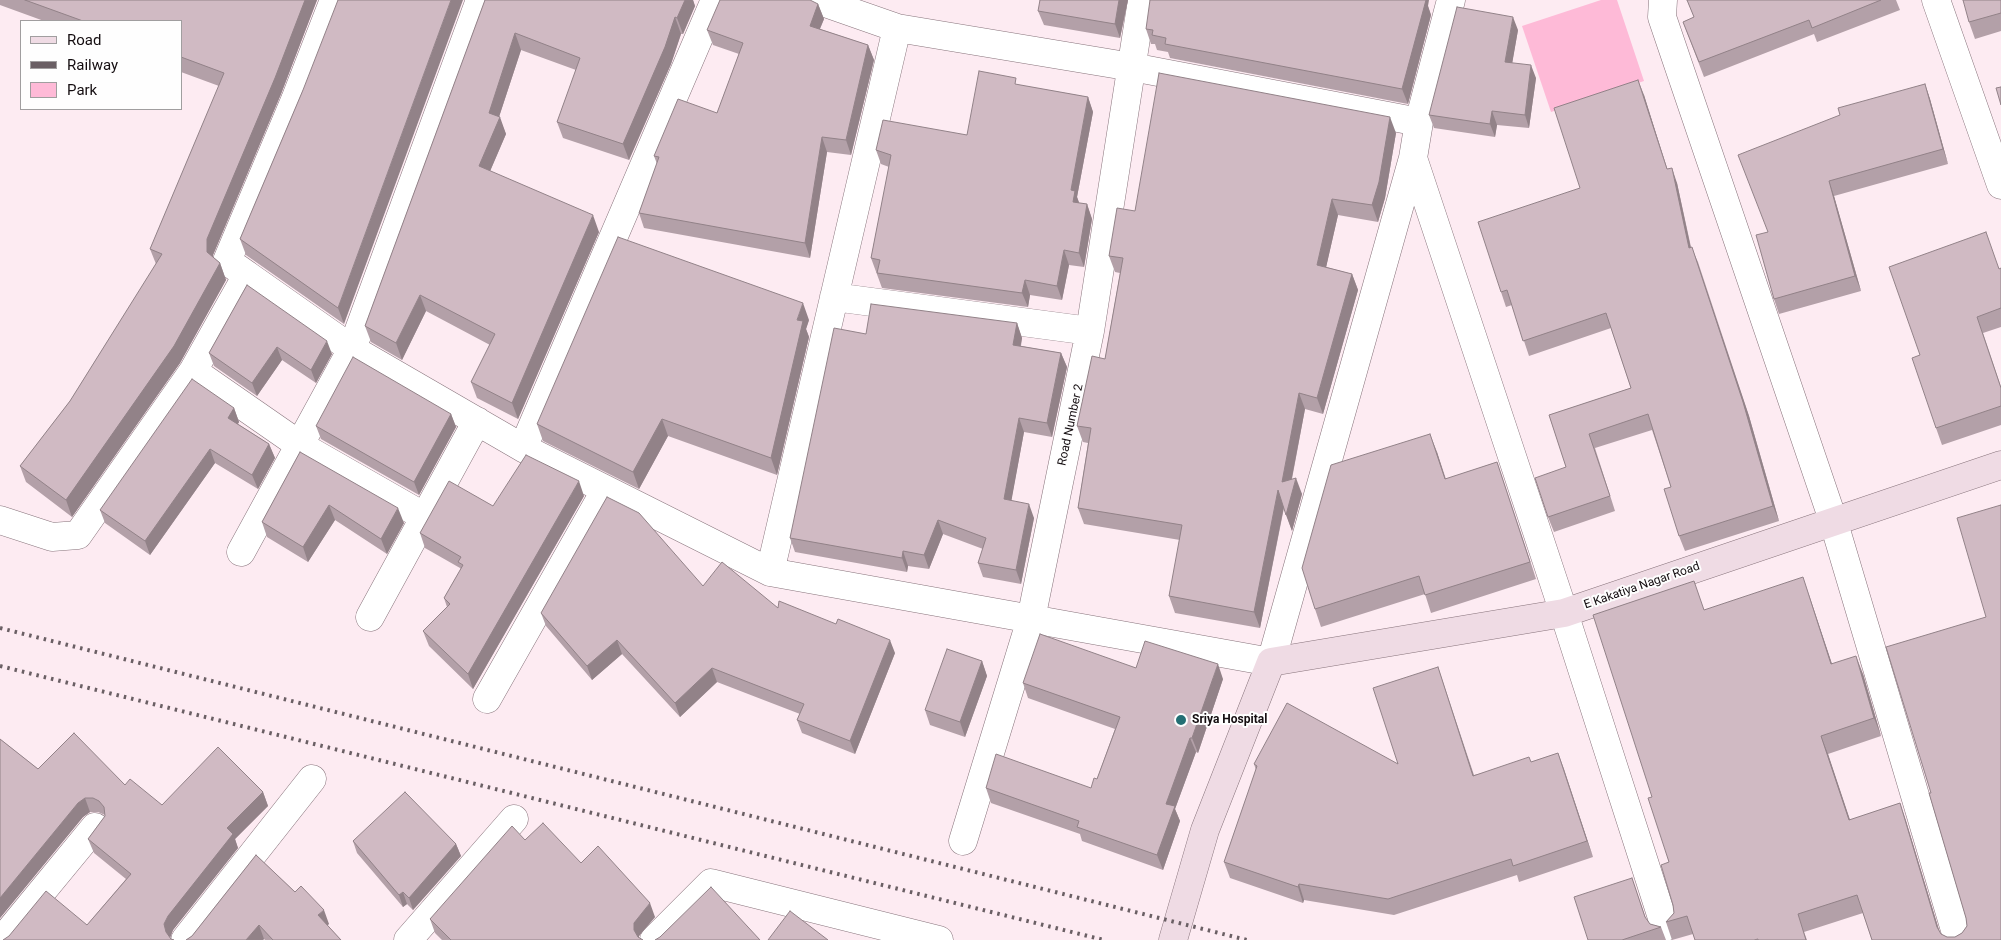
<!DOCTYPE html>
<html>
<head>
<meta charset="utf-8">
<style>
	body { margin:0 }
	#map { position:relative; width:2001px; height:940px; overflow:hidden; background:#fdebf2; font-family:Roboto,sans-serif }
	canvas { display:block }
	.legend { position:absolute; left:20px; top:20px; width:162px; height:90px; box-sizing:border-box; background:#fefefe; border:1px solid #a09e9f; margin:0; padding:6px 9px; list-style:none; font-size:15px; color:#140d10 }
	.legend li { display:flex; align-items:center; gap:10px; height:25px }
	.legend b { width:25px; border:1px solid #a09e9f }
</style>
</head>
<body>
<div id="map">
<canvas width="2001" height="940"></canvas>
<ul class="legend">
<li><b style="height:6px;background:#efdbe4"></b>Road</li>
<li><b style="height:6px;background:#6a5f64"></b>Railway</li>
<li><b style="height:14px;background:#febad7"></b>Park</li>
</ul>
</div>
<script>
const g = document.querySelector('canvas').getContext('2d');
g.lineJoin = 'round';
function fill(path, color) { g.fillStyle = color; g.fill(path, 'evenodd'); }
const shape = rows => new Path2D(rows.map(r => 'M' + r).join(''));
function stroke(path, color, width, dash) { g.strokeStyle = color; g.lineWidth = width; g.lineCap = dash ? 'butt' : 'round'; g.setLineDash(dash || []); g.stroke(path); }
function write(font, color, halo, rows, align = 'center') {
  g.font = font + ' Roboto,sans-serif'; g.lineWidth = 4; g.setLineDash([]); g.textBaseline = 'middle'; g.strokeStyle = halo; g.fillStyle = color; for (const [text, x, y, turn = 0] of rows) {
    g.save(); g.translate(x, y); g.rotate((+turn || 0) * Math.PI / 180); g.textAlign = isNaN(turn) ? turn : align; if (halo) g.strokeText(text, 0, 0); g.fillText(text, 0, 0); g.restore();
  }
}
const green = shape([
	[1601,0,1617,0,1644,81,1551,112,1522,26]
]);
const street = shape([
	[817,0,897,28,1132,67,1419,122],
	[1663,0,1662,17,1833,520,1958,940],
	[1936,0,2001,185],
	[1413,158,1564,613,1665,927],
	[247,275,227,261,295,100,334,0],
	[834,297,1090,331],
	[193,371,301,446,425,517],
	[523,448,715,0],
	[0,520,52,537,78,535,193,371,247,275,352,349,523,448,770,572,1271,662,1413,158,1419,122,1451,0],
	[241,552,352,349,480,0],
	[770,572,897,28],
	[370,617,477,421],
	[487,699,605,491],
	[963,841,1031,619,1090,331,1142,0],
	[2,940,95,827],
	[185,940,312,779],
	[408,940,514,819],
	[654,940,711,883,939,940]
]);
const secondary = shape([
	[1173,940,1205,830,1271,662,1564,613,2001,465]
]);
const rail = shape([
	[0,628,1247,940],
	[0,666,1104,940]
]);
const wall = shape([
	[0,0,317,0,281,94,213,255,213,257,220,263,226,280,180,363,72,517,26,482,20,466,70,401,156,264,150,249,219,86,181,72,181,21,44,21,0,5],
	[485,0,693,0,695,6,683,34,681,34,671,64,629,160,563,138,557,122,576,70,521,50,499,117,506,134,490,171,599,232,518,419,477,398,471,382,490,345,426,311,402,360,371,342,365,326],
	[1128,0,1120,38,1044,25,1038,11],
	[1687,0,1896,0,1900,10,1817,42,1814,34,1704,77,1683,22,1694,17],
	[2001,0,2001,31,1975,39,1969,22],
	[818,4,824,19,820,29,868,45,874,60,851,155,827,152,810,258,644,228,639,213,657,164,654,156,717,113,739,54,713,45,707,30],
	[1428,6,1431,15,1408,104,1170,58,1168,52,1157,50,1155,44,1151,44,1146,29],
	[1518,30,1512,63,1536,78,1529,128,1497,125,1495,137,1434,128,1429,115],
	[1925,84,1930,99,1948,164,1834,196,1861,291,1779,314,1774,299,1768,232],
	[1019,85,1088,97,1093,112,1077,197,1079,203,1087,204,1092,219,1084,267,1069,265,1062,300,1030,295,1028,307,882,288,871,258,889,167,881,164,876,150,967,135],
	[303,90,344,324,246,255,240,239],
	[1644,95,1667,169,1677,183,1691,247,1698,262,1749,416,1779,521,1685,551,1679,536,1671,487,1652,430,1595,448,1615,511,1554,532,1548,517,1566,467,1549,415,1631,388,1611,328,1529,356,1512,305,1506,307,1501,292,1580,188],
	[1396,133,1385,198,1378,222,1338,215,1326,267,1352,274,1358,290,1323,414,1305,409,1292,479,1302,494,1292,531,1284,508,1260,628,1175,613,1169,596,1180,540,1084,524,1078,508,1088,443,1083,442,1077,426,1105,359,1120,273,1115,272,1109,256,1135,211],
	[2001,268,2001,327,1983,333,2001,387,2001,425,1942,445,1936,428,1920,355,2000,269],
	[247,285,332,354,316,383,282,360,257,396,214,366,209,353],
	[809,320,806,329,809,337,777,475,668,436,639,489,543,441,537,424],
	[1017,323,1022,338,1021,346,1061,353,1067,367,1052,437,1024,432,1011,501,1034,518,1021,584,983,577,978,563,983,549,943,534,929,569,908,566,907,572,795,552,790,538,866,334],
	[234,408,239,422,238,424,269,444,275,458,258,489,215,463,150,555,105,523,100,510],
	[451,414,456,427,419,495,321,439,316,426],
	[300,452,404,523,387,554,335,520,308,562,267,537,262,522],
	[1437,452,1446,479,1497,462,1536,579,1431,613,1425,594,1321,627,1315,609],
	[584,496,473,689,429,646,423,631,447,607,444,598,461,569,460,568,425,548,420,533],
	[2001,505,2001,940,1872,940,1863,913,1804,932,1807,940,1695,940,1693,934,1672,940,1666,922,1674,913,1669,862,1652,797,1705,610,1809,595,1832,664,1863,674,1881,736,1828,754,1850,820,1900,803,1906,821,1939,930,1941,934,1947,937,1955,937,1962,933,1967,926,1966,918,1931,793,1986,617],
	[703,586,778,608,895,653,855,754,802,733,797,720,800,714,717,682,680,717,622,654,592,680,546,626,541,613],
	[982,661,987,676,965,737,930,725,925,710],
	[1438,667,1474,775,1531,762,1558,753,1593,857,1519,882,1517,875,1394,915,1304,900,1303,903,1230,878,1224,862,1256,770,1254,764,1398,764],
	[1136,668,1223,679,1198,753,1196,752,1175,809,1180,821,1163,870,1082,841,1080,834,991,803,986,788,1091,788,1097,779,1115,729,1028,698,1023,683],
	[0,739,38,769,125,785,162,805,263,792,268,806,235,839,238,848,173,930,170,938,171,939,87,925,126,879,94,853,88,839,105,816,105,815,98,812,90,812,83,817,0,918],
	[525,840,581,863,655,917,639,936,639,938,643,940,442,940,435,933,430,919],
	[353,841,456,844,461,856,413,910,407,904,403,907,357,853],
	[256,855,329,924,327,925,341,940,265,940,264,939,263,940,186,940,192,936],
	[1632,878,1646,919,1650,924,1661,927,1666,940,1588,940]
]);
const shadedWall = shape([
	[305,0,317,0,281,94,213,255,213,268,207,252,207,239],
	[451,0,463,0,344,324,338,308],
	[685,0,693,0,695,6,683,34,677,18],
	[1119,0,1128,0,1120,38,1115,24],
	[1422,0,1429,0,1428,6,1431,15,1408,104,1402,89],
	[818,4,824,19,815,40,810,26],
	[675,17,681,34,671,64,629,160,623,144],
	[1513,17,1518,30,1510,76,1505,62],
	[515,33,521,50,495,129,489,113],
	[868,45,874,60,851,155,846,140],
	[1531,65,1536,78,1529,128,1525,115],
	[1638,80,1644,95,1672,184,1667,169],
	[1925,84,1930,99,1948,164,1943,149],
	[1088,97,1093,112,1077,197,1080,205,1073,202,1071,190],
	[1492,111,1497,125,1495,137,1490,124],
	[500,117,506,134,485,183,479,166],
	[1390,117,1396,133,1385,198,1378,222,1372,205],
	[822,137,827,152,810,258,805,243],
	[1672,168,1677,183,1694,263,1689,248],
	[1829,181,1834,196,1861,291,1855,276],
	[1332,199,1338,215,1323,281,1317,265],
	[1087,204,1092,219,1084,267,1079,253],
	[593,215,599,232,518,419,512,403],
	[1692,247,1749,416,1779,521,1773,506],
	[1064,250,1069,265,1062,300,1057,286],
	[220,263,226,280,180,363,72,517,66,500],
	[1352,274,1358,290,1323,414,1317,398],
	[1025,280,1030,295,1028,307,1022,293],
	[420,295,426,311,402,360,396,343],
	[803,303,809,320,806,329,809,337,777,475,771,458,797,320],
	[1017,323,1022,338,1018,359,1013,345],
	[327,341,332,354,316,383,311,370],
	[277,347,282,360,257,396,252,383],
	[1061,353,1067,367,1052,437,1047,423],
	[1299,393,1305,409,1288,498,1282,482],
	[234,408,239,422,233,431,228,418],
	[451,414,456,427,419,495,414,482],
	[1019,418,1024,432,1009,514,1004,499],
	[662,419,668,436,639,489,633,472],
	[1430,434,1437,452,1451,497],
	[269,444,275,458,258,489,252,475],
	[210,449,215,463,150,555,145,541],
	[1497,462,1536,579,1530,562],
	[1296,478,1302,494,1292,531,1286,515],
	[579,481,584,496,473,689,468,674],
	[1278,490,1284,506,1260,628,1254,612],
	[1029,504,1034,518,1021,584,1016,570],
	[329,505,335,520,308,562,303,547],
	[398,508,404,523,387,554,381,539],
	[938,520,943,534,929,569,924,555],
	[903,551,908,566,907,572,902,558],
	[1803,577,1838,682,1831,664],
	[617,640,622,654,592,680,587,666],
	[890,640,895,653,855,754,850,741],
	[1856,656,1863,674,1881,736,1874,718],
	[982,661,987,676,965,737,960,722],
	[1218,664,1223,679,1198,753,1192,738],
	[1438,667,1443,683,1479,792,1473,776],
	[712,668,717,682,680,717,675,703],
	[1821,736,1828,754,1856,838,1849,820],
	[1190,738,1196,752,1175,809,1180,821,1163,870,1157,855,1166,804],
	[1558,753,1564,769,1593,857,1587,841],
	[263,792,268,806,235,839,238,848,173,930,170,938,166,932,164,924,168,916,227,828],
	[85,798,90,812,83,817,0,918,0,898,78,803],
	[1900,803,1906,821,1942,940,1937,927],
	[456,844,461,856,413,910,409,898],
	[1299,884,1304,900,1303,903,1298,887],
	[403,892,407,904,403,907,399,895],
	[650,903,655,917,639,936,639,940,634,930,634,923],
	[324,910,329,924,323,929,318,915],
	[259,925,264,939,263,940,246,940]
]);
const building = shape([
	[25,0,305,0,275,78,207,239,207,252,220,263,174,346,66,500,20,466,70,401,162,254,150,249,224,73,181,57,181,21,83,21,25,0],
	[338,0,451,0,338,308,240,239,303,90,338,0],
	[485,0,685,0,677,18,675,17,665,47,623,144,557,122,580,58,515,33,489,113,500,117,479,166,593,215,512,403,471,382,495,334,420,295,396,343,365,326,485,0],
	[720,0,810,0,818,4,810,26,868,45,846,140,822,137,805,243,639,213,659,157,654,156,678,99,717,113,743,43,707,30,720,0],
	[1040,0,1119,0,1115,24,1038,11,1040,0],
	[1150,0,1426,0,1402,89,1165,44,1166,38,1152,35,1153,30,1146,29,1150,0],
	[1687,0,1881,0,1812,28,1809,20,1699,62,1683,22,1694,17,1687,0],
	[1963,0,2001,0,2001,13,1969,22,1963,0],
	[1457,7,1513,17,1505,62,1531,65,1525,115,1492,111,1490,124,1429,115,1457,7],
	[979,71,1016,78,1015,84,1088,97,1071,190,1075,191,1073,202,1087,204,1079,253,1064,250,1057,286,1025,280,1022,293,877,273,880,260,871,258,891,155,876,150,883,120,967,135,979,71],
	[1159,73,1390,117,1379,182,1372,205,1332,199,1317,265,1352,274,1317,398,1299,393,1282,482,1296,478,1286,515,1278,490,1254,612,1169,596,1182,525,1078,508,1091,428,1077,426,1092,356,1105,359,1123,258,1109,256,1117,208,1135,211,1159,73],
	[1638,80,1667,169,1672,168,1689,248,1692,247,1743,402,1773,506,1679,536,1664,489,1671,487,1648,414,1589,434,1610,496,1548,517,1535,478,1566,467,1549,415,1631,388,1606,313,1523,341,1507,290,1501,292,1478,222,1580,188,1554,108,1638,80],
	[1925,84,1943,149,1829,181,1855,276,1774,299,1756,235,1768,232,1738,155,1840,115,1838,108,1925,84],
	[2001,87,2001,105,1996,88,2001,87],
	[1986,232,1999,269,2001,268,2001,308,1977,317,2001,388,2001,406,1936,428,1912,358,1920,355,1889,267,1986,232],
	[618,237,803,303,797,320,803,321,771,458,662,419,633,472,537,424,618,237],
	[247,285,327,341,311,370,277,347,252,383,209,353,247,285],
	[871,304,1017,323,1013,345,1061,353,1047,423,1019,418,1004,499,1029,504,1016,570,978,563,986,538,938,520,924,555,903,551,902,558,790,538,834,328,866,334,871,304],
	[353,357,451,414,414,482,316,426,353,357],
	[192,379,234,408,228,418,269,444,252,475,210,449,145,541,100,510,192,379],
	[1430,434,1445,479,1497,462,1530,562,1425,595,1419,576,1315,609,1302,568,1331,465,1430,434],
	[300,452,398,508,381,539,329,505,303,547,262,522,300,452],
	[526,455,579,481,468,674,423,631,450,604,444,598,463,565,458,562,461,557,420,533,449,481,493,506,526,455],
	[607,497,639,513,703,586,722,562,778,608,779,601,836,624,838,619,890,640,850,741,797,720,804,704,712,668,675,703,617,640,587,666,541,613,607,497],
	[2001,505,2001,940,1872,940,1857,895,1798,914,1806,940,1758,940,1758,939,1754,940,1695,940,1687,916,1666,922,1674,913,1673,905,1661,865,1669,862,1648,798,1652,797,1593,615,1694,581,1704,610,1803,577,1831,664,1856,656,1874,718,1821,736,1849,820,1900,803,1937,927,1941,934,1947,937,1955,937,1962,933,1967,926,1966,918,1929,793,1931,793,1886,647,1986,617,1957,518,2001,505],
	[1040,634,1136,668,1145,641,1218,664,1192,738,1190,738,1166,804,1175,806,1157,855,1077,827,1079,821,986,788,996,754,1091,788,1094,778,1097,779,1120,717,1023,683,1040,634],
	[947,649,982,661,960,722,925,710,947,649],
	[1438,667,1473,776,1529,757,1531,762,1558,753,1587,841,1513,866,1511,859,1388,899,1299,884,1298,887,1224,862,1257,766,1254,764,1287,703,1398,764,1373,688,1438,667],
	[74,733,125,785,130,779,162,805,218,747,263,792,227,828,233,834,168,916,164,924,166,932,171,939,174,940,3,940,9,936,46,891,87,925,131,874,88,839,105,816,104,807,99,801,93,798,85,798,78,803,0,898,0,739,38,769,74,733],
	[405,792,456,844,409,898,403,892,399,895,353,841,405,792],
	[543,823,581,863,598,846,650,903,634,923,634,930,638,937,643,940,451,940,430,919,512,826,525,840,543,823],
	[256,855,295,892,301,886,324,910,318,915,341,940,273,940,259,925,246,940,186,940,192,936,256,855],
	[1632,878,1645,917,1650,924,1661,927,1622,940,1588,940,1574,897,1632,878],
	[711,887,760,940,655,940,660,937,711,887],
	[790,911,828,940,768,940,790,911]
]);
const markers = [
	[1181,720,6,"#246f74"]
];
const streetNames = [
	["Road Number 2",1071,425,-78],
	["E Kakatiya Nagar Road",1642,586,-19]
];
const poiNames = [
	["Sriya Hospital",1192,720]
];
fill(green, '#febad7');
stroke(street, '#88747c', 29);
stroke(secondary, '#88747c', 29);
stroke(street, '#fff', 28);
stroke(secondary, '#efdbe4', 28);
stroke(rail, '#6a5f64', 4, [2.5, 5]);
fill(wall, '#b3a0a8');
fill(shadedWall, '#928288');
fill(building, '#d0bac3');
stroke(building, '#928288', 1);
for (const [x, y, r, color] of markers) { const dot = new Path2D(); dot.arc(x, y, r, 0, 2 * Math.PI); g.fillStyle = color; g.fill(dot); stroke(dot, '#fefefe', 2); }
write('12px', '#140d10', '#fefefe', streetNames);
write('bold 12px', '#140d10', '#fefefe', poiNames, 'left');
</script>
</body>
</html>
